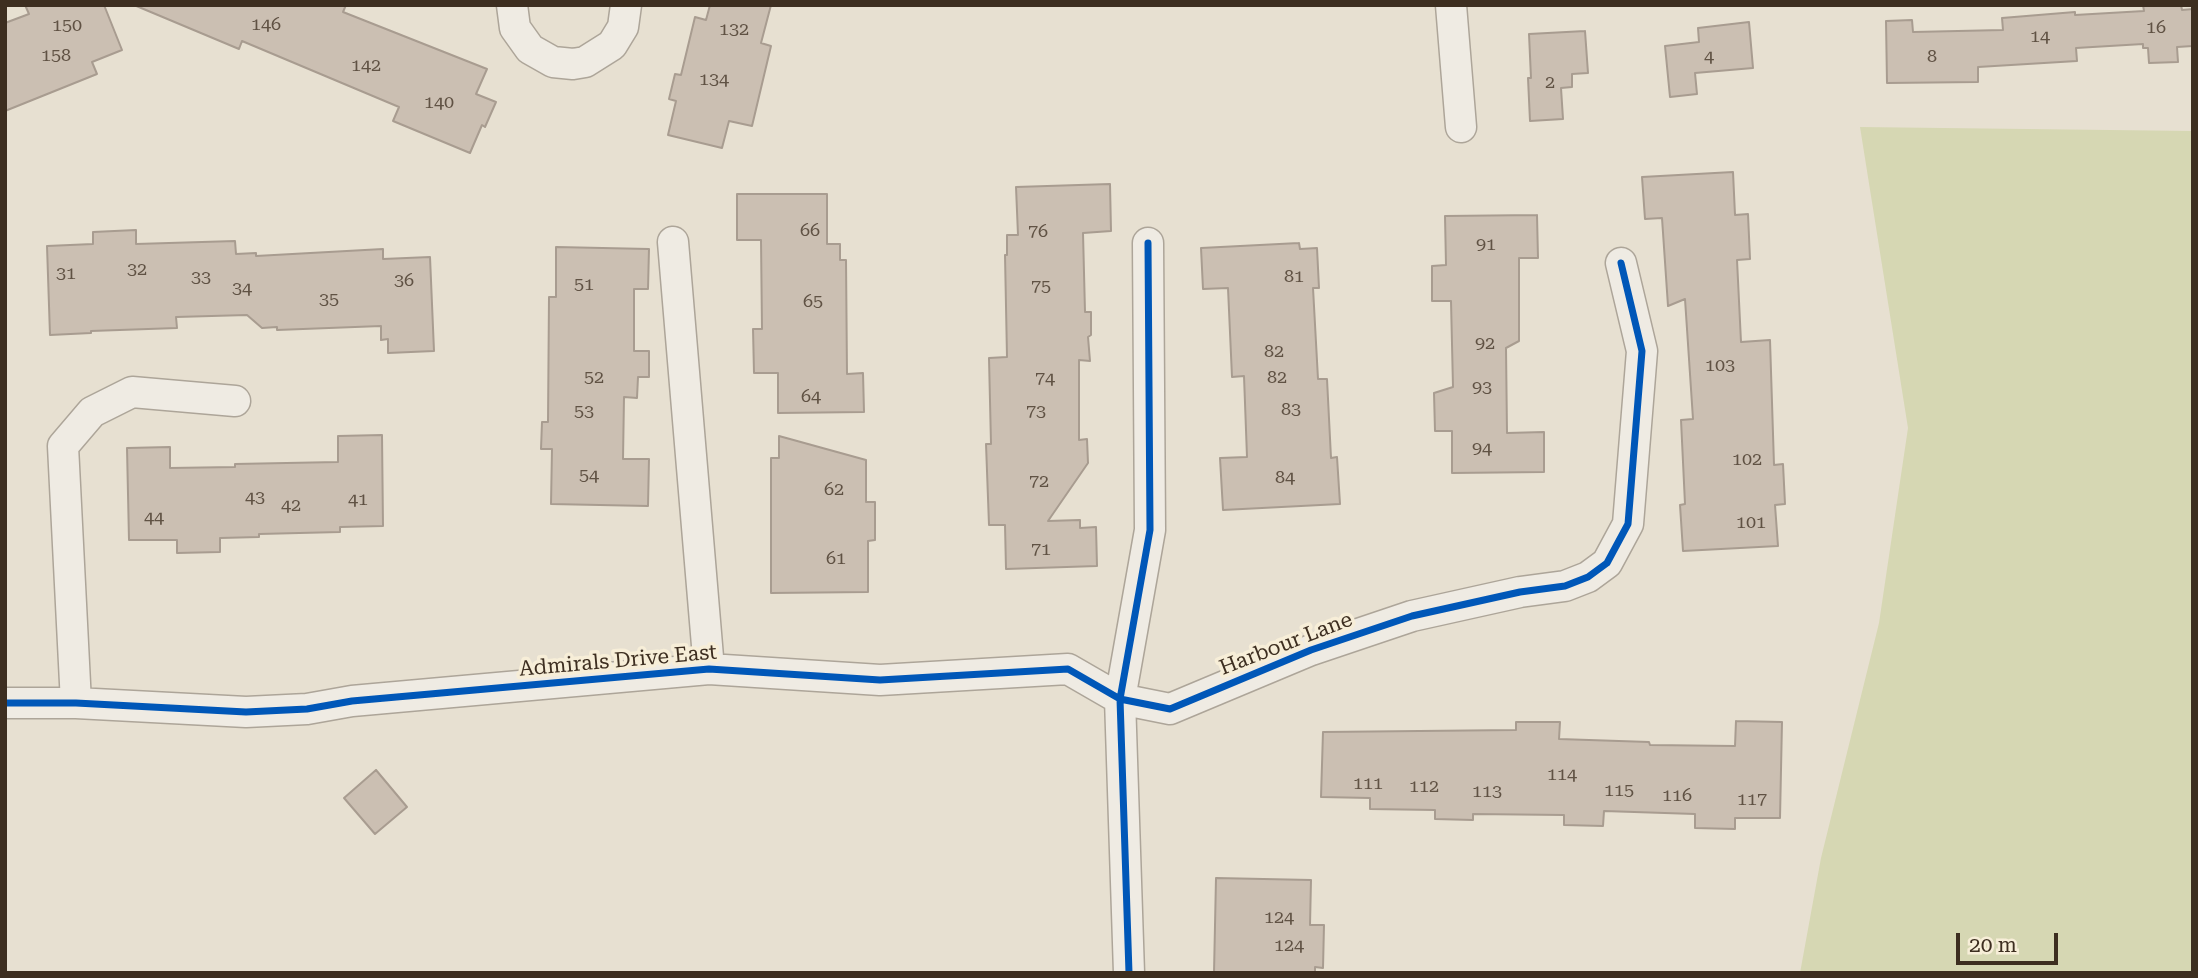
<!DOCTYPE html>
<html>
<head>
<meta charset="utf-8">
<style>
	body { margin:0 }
	#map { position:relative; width:2198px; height:978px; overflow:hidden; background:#e7e0d1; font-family:"Roboto Serif",serif }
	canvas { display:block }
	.frame { position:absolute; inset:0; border:7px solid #3d2e20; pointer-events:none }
	.scale { position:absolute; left:1956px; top:933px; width:102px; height:32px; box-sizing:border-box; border:4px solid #3d2e20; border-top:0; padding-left:9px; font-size:21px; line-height:24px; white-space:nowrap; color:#3d2e20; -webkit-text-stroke:5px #f7eed8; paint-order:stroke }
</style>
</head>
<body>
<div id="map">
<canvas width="2198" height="978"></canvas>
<div class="frame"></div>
<div class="scale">20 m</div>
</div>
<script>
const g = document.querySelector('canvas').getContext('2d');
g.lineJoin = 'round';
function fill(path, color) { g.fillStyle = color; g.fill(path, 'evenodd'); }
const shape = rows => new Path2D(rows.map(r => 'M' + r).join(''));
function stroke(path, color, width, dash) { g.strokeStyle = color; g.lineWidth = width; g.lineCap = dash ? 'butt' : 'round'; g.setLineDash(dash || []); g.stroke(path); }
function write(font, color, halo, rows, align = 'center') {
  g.font = font + ' "Roboto Serif",serif'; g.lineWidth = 7; g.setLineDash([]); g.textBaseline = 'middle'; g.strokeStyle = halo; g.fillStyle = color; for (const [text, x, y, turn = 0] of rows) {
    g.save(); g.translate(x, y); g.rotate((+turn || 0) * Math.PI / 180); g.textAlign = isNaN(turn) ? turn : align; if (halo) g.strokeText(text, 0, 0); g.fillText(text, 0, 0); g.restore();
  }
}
const green = shape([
	[1860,127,2193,131,2193,973,1800,973,1821,858,1879,623,1908,428]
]);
const building = shape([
	[25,5,104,5,122,50,92,62,97,74,5,111,5,23,29,14,25,5],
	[134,5,346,5,343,12,487,69,476,94,496,102,485,127,482,125,470,153,393,121,399,107,242,41,239,49,134,5],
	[710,5,771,5,761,43,771,46,752,126,729,121,722,148,668,135,676,101,669,99,675,74,681,75,695,17,706,20,710,5],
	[2143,5,2181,5,2182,10,2193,9,2193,46,2177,47,2178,62,2149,63,2148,48,2143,48,2143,44,2076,48,2077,61,1978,67,1978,82,1887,83,1886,21,1912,20,1913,32,2003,30,2002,18,2075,12,2075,15,2144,11,2143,5],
	[1749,22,1753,68,1695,73,1697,94,1670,97,1665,46,1699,42,1698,28,1749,22],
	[1585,31,1588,73,1572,74,1572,87,1561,88,1563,119,1530,121,1528,78,1531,78,1529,34,1585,31],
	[1733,172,1735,215,1748,214,1750,259,1737,260,1741,342,1770,340,1774,465,1783,464,1785,504,1775,505,1778,546,1683,551,1680,505,1685,504,1681,420,1693,419,1685,299,1668,306,1662,218,1645,219,1642,177,1733,172],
	[1110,184,1111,231,1083,233,1085,312,1091,312,1091,335,1088,337,1090,361,1079,360,1079,440,1087,439,1088,463,1048,521,1080,520,1080,528,1096,527,1097,566,1006,569,1005,525,989,525,986,444,991,444,989,358,1007,357,1005,255,1007,255,1007,235,1018,235,1016,187,1110,184],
	[737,194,827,194,827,244,840,244,840,260,846,260,847,374,863,373,864,412,778,413,778,373,754,373,753,329,762,329,761,240,737,240,737,194],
	[1537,215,1538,258,1519,258,1519,341,1506,348,1507,433,1544,432,1544,472,1452,473,1452,431,1435,431,1434,393,1453,387,1451,301,1432,301,1432,266,1446,265,1445,216,1537,215],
	[136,230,136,244,235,241,236,254,256,253,256,256,383,249,383,259,430,257,434,351,388,353,388,339,381,340,381,326,277,330,277,327,262,328,247,315,176,317,177,328,91,331,91,333,50,335,47,246,93,244,93,232,136,230],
	[1299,243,1300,249,1317,248,1319,288,1313,288,1318,379,1327,379,1331,458,1337,457,1340,504,1223,510,1220,458,1247,457,1244,376,1232,377,1228,288,1203,289,1201,248,1299,243],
	[556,247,649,249,648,289,634,289,634,351,649,351,649,377,638,377,637,398,624,397,623,459,649,459,648,506,551,504,552,449,541,449,542,422,548,422,549,297,556,297,556,247],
	[382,435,383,526,340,527,340,532,259,534,259,537,220,538,220,552,177,553,177,540,129,540,127,448,170,447,170,468,235,467,235,464,338,462,338,436,382,435],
	[779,436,866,460,866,502,875,502,875,540,868,541,868,592,771,593,771,458,779,458,779,436],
	[1736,721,1782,722,1780,818,1735,818,1735,829,1695,828,1695,814,1604,811,1603,826,1564,825,1564,815,1473,814,1473,820,1435,819,1435,810,1370,809,1370,798,1321,797,1323,732,1516,730,1516,722,1560,722,1559,739,1649,742,1650,745,1735,746,1736,721],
	[376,770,407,807,375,834,344,798,376,770],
	[1216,878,1311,880,1310,925,1324,925,1323,968,1315,967,1315,973,1214,973,1216,878]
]);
const minor = shape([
	[512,5,515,28,530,49,553,62,573,64,585,62,612,45,623,27,626,5],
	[1451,5,1461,127],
	[673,242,709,669],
	[1148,243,1150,530,1120,699,1170,709,1311,650,1412,616,1520,592,1565,586,1588,577,1607,563,1628,524,1642,351,1621,263],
	[5,703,76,703,246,712,307,709,352,701,709,669,880,680,1068,669,1120,699,1129,973],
	[76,703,63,446,92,412,132,392,235,401]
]);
const cycleway = shape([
	[1148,243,1150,530,1120,699,1170,709,1311,650,1412,616,1520,592,1565,586,1588,577,1607,563,1628,524,1642,351,1621,263],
	[5,703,76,703,246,712,307,709,352,701,709,669,880,680,1068,669,1120,699,1129,973]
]);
const numberNames = [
	["146",266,25],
	["150",67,26],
	["16",2156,28],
	["132",734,30],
	["14",2040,37],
	["158",56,56],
	["4",1709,57],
	["8",1932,57],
	["142",366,66],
	["134",714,80],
	["2",1550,83],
	["140",439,103],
	["66",810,231],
	["76",1038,232],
	["91",1486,245],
	["32",137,270],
	["31",66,274],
	["81",1294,277],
	["33",201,278],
	["36",404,281],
	["51",584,285],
	["75",1041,287],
	["34",242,289],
	["35",329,300],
	["65",813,302],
	["92",1485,344],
	["82",1274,352],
	["103",1720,366],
	["52",594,378],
	["82",1277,378],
	["74",1045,379],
	["93",1482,388],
	["64",811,397],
	["83",1291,410],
	["53",584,412],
	["73",1036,412],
	["94",1482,449],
	["102",1747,460],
	["54",589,476],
	["84",1285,478],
	["72",1039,482],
	["62",834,490],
	["43",255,498],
	["41",358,500],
	["42",291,506],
	["44",154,518],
	["101",1751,523],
	["71",1041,550],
	["61",836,559],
	["114",1562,775],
	["111",1368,784],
	["112",1424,787],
	["115",1619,791],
	["113",1487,792],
	["116",1677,796],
	["117",1752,800],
	["124",1279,918],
	["124",1289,946]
];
const streetNames = [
	["Harbour Lane",1286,644,-21],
	["Admirals Drive East",618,661,-5]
];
fill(green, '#d6d7b3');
fill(building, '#cbbfb2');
stroke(building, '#a89c90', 2);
stroke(minor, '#ada599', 33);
stroke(minor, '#efebe3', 30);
stroke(cycleway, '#0057b8', 7);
write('18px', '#605244', null, numberNames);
write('21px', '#3d2e20', '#f7eed8', streetNames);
</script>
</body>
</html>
